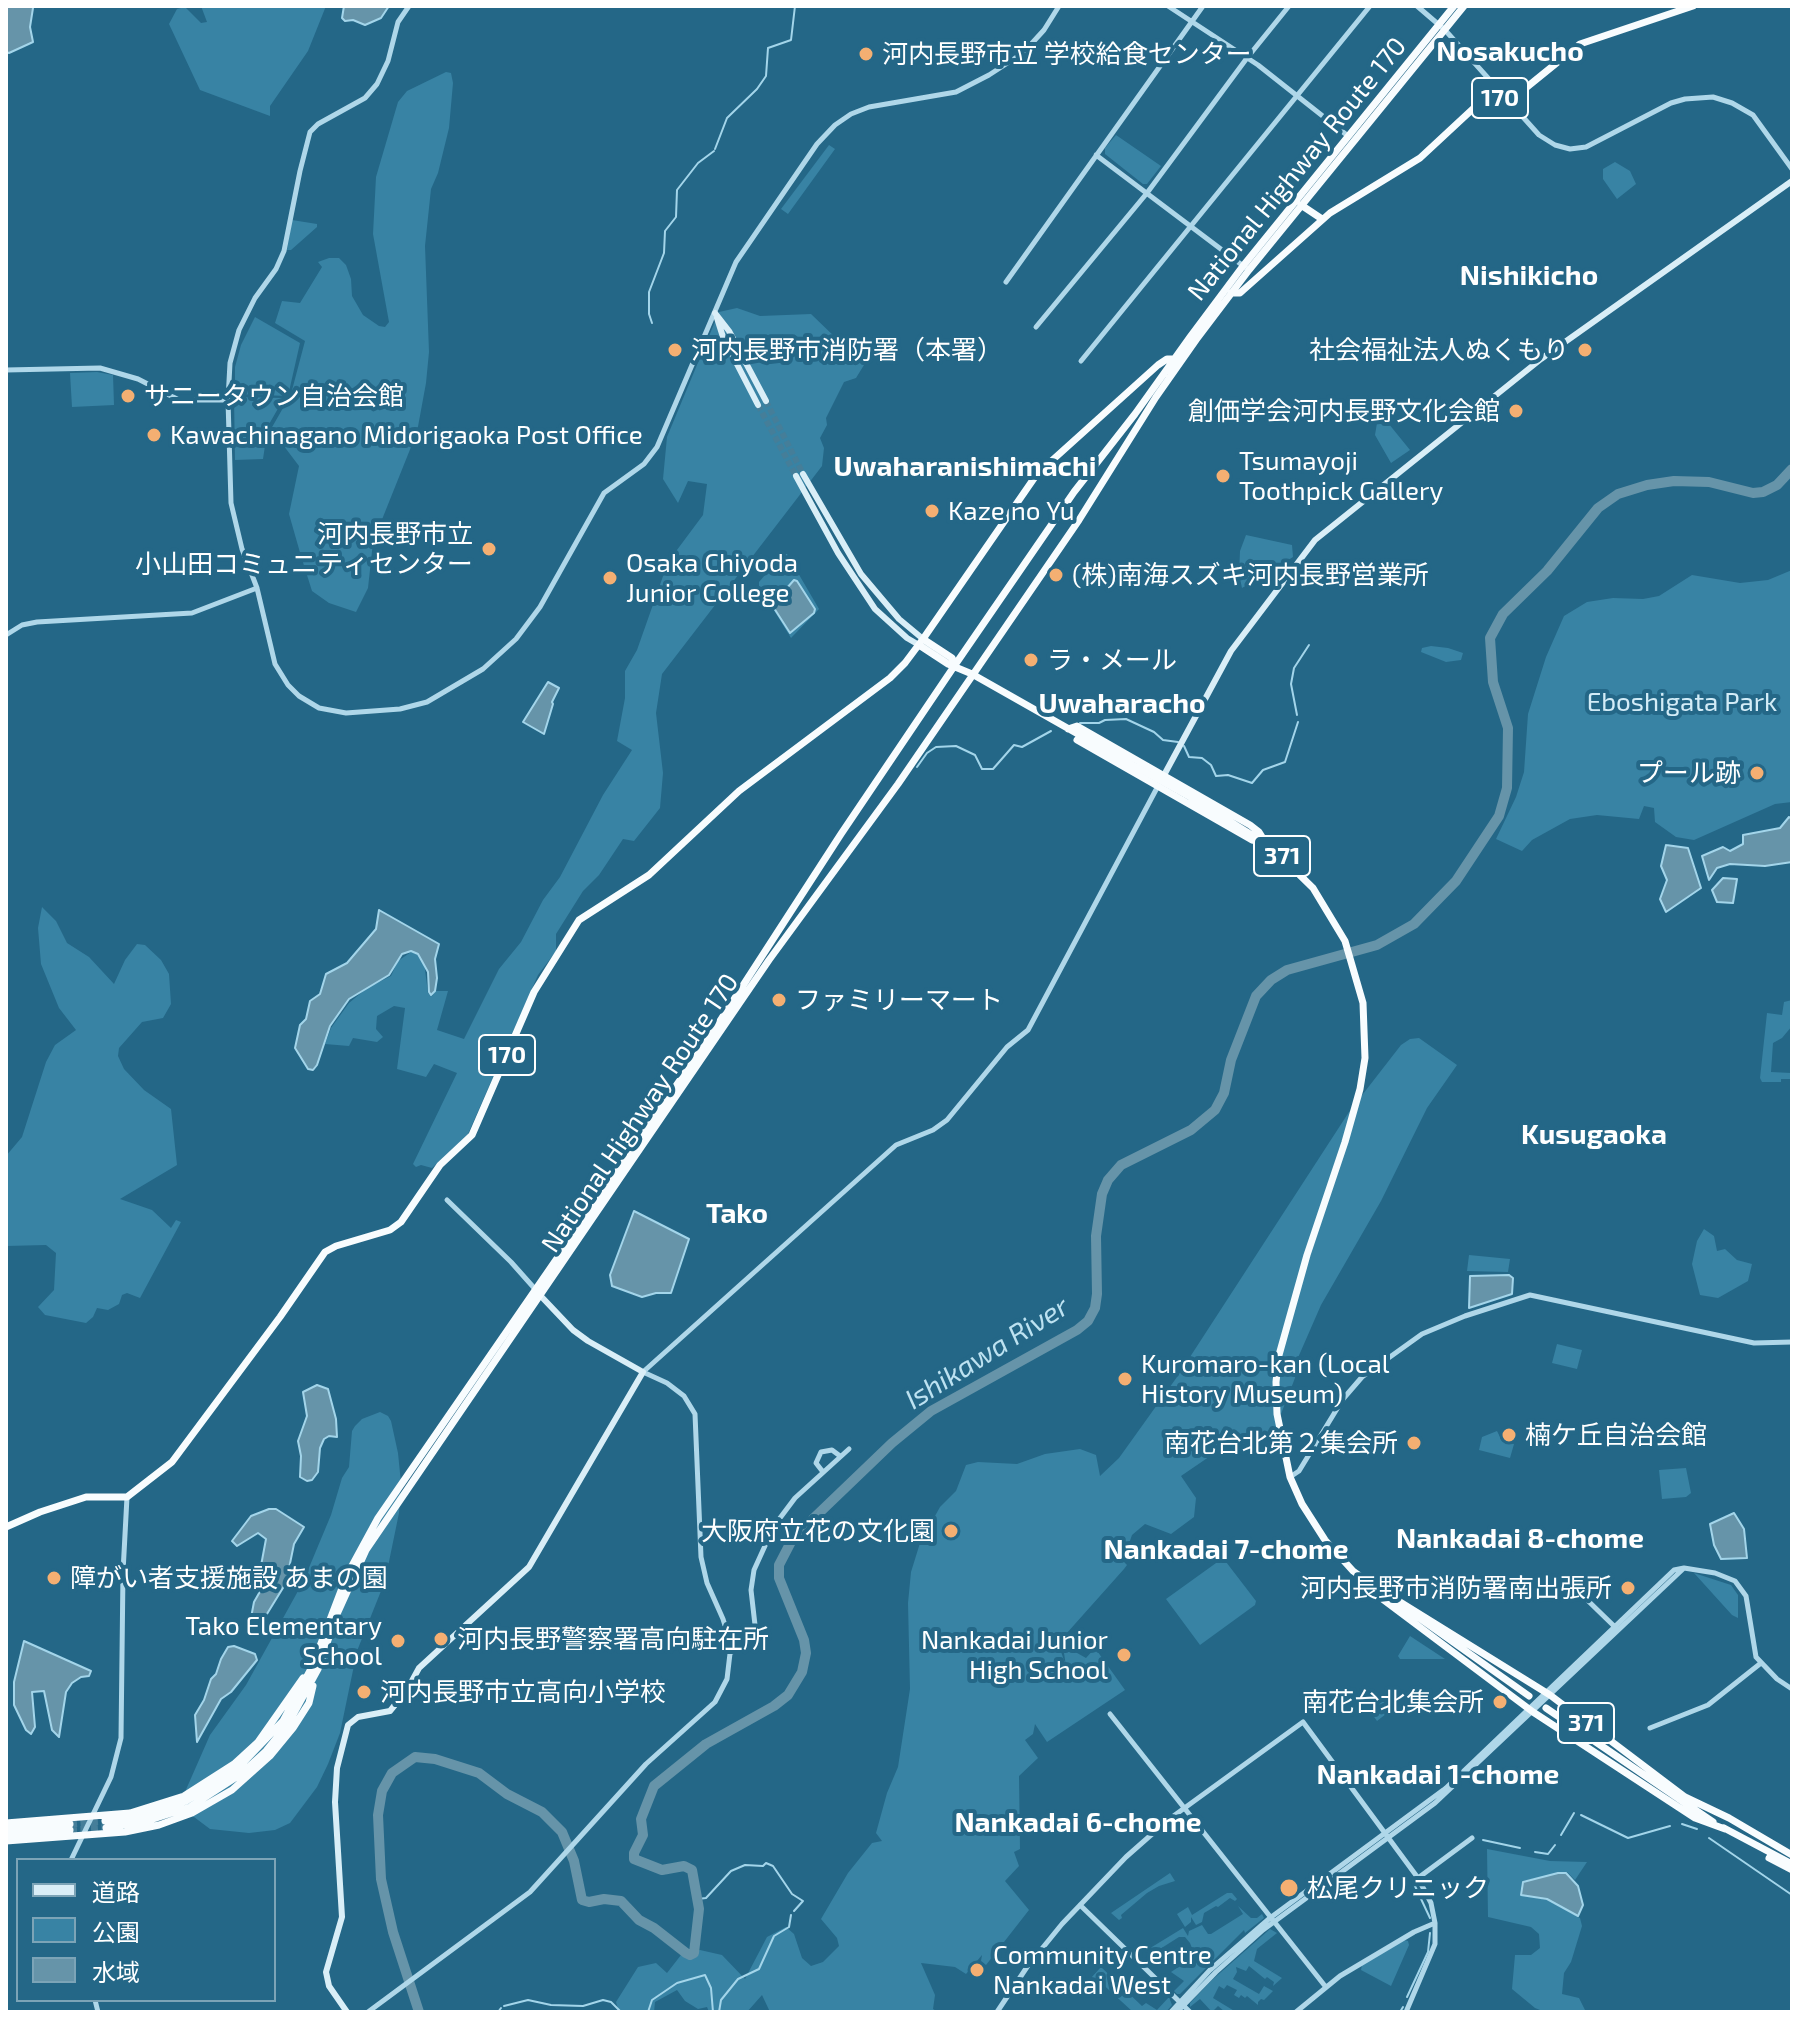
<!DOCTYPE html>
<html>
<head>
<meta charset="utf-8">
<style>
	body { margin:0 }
	#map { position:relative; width:1798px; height:2018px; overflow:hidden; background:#246787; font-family:"Exo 2","Noto Sans JP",sans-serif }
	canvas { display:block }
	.frame { position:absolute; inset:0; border:8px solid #fff; pointer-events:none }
	.legend { position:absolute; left:16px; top:1858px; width:260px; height:144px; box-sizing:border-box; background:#246787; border:2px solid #7ca4b7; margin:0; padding:10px 14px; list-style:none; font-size:24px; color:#fff }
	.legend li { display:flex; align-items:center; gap:16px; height:40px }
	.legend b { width:40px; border:2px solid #7ca4b7 }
</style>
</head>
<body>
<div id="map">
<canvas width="1798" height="2018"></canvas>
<div class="frame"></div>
<ul class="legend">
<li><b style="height:10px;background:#d9eef7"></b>道路</li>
<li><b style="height:22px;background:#3883a4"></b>公園</li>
<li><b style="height:22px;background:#6694a9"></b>水域</li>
</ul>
</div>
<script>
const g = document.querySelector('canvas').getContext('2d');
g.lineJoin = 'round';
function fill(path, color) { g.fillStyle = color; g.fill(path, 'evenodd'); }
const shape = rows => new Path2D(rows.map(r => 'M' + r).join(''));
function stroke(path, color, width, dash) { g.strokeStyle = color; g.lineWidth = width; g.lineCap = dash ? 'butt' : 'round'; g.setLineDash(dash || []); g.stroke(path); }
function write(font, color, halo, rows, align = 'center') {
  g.font = font + ' "Exo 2","Noto Sans JP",sans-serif'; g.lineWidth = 8; g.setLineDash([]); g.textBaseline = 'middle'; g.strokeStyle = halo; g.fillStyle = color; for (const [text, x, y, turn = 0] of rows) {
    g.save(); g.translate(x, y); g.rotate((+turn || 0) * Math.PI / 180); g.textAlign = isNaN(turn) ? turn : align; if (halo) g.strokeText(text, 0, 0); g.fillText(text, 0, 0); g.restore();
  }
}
const green = shape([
	[201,6,326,6,308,51,270,106,270,116,200,90,169,24,177,9,185,7,201,23,207,22],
	[446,72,451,73,453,83,449,128,438,173,431,189,425,246,429,352,426,383,417,432,373,542,368,588,356,612,329,603,312,591,301,556,289,514,299,466,271,429,291,394,305,341,275,323,282,301,300,303,322,267,318,262,329,258,339,258,346,265,351,279,352,296,363,315,379,326,385,327,389,322,373,234,376,177,398,102,407,91],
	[1116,135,1161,166,1147,184,1143,184,1105,154,1105,148],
	[829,145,835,149,788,214,781,209],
	[1615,162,1630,171,1636,184,1617,199,1603,179,1603,169],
	[292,220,317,224,317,227,291,250,287,250],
	[737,308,760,316,811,314,864,365,856,378,844,382,826,418,827,425,820,438,824,448,822,466,662,674,656,713,663,773,660,808,634,841,623,839,599,875,583,891,556,934,556,951,538,975,468,1134,432,1168,421,1165,416,1167,413,1164,457,1073,434,1064,426,1077,397,1069,405,1008,394,1006,377,1016,376,1029,383,1037,377,1042,353,1038,349,1046,325,1044,331,1028,349,1003,367,988,391,976,398,961,411,952,418,954,424,962,428,993,432,996,436,991,448,991,437,1030,464,1039,499,969,521,942,543,900,560,877,603,795,632,750,617,741,625,698,625,671,637,650,668,562,703,515,707,484,688,481,678,503,663,479,667,437,719,312],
	[255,317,300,343,288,396,235,394,235,367,241,345],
	[97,372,113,375,114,405,72,407,70,373],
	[234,397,284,398,268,426,263,459,235,460],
	[1384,418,1410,450,1391,463,1375,435,1377,423],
	[1246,535,1292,545,1293,557,1242,588,1239,575,1240,551],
	[783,554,787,554,819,609,791,638,759,586,759,582],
	[1792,570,1792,802,1775,804,1694,840,1676,837,1655,822,1654,808,1644,806,1639,819,1597,815,1570,819,1532,840,1522,851,1496,839,1516,797,1524,772,1528,714,1546,657,1564,616,1587,602,1613,598,1643,599,1659,596,1692,575,1740,583,1768,580],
	[1431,646,1448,648,1463,653,1461,660,1446,662,1421,652,1422,648],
	[42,907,56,921,67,943,89,957,114,984,125,960,137,944,145,945,161,960,169,974,171,1004,163,1018,142,1022,119,1048,118,1056,124,1069,144,1090,171,1109,177,1165,120,1199,152,1210,171,1228,176,1220,181,1222,140,1298,127,1293,122,1295,119,1304,108,1310,97,1308,93,1317,86,1323,45,1315,38,1307,54,1290,56,1253,46,1245,6,1246,6,1156,22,1137,46,1062,55,1045,76,1030,59,1008,41,964,38,928],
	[1792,1000,1792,1026,1782,1038,1773,1043,1771,1072,1791,1073,1791,1079,1781,1079,1781,1082,1762,1082,1760,1078,1767,1013,1782,1015,1784,1002],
	[1419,1038,1457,1065,1427,1108,1381,1201,1321,1305,1297,1360,1295,1378,1272,1437,1222,1448,1181,1476,1196,1498,1194,1517,1171,1534,1145,1524,1132,1535,1123,1561,1127,1565,1124,1569,1058,1643,1066,1666,1064,1653,1070,1649,1086,1658,1095,1648,1125,1690,1047,1742,1035,1724,1033,1734,1025,1740,1038,1758,1019,1776,1020,1849,1014,1852,1019,1866,1005,1881,1029,1910,986,1965,981,1961,982,1955,966,1974,955,1967,921,1963,935,1995,933,2009,938,2012,770,2012,762,1995,747,2012,709,2012,707,2007,698,2009,685,2001,677,1990,655,2002,654,2012,619,2012,616,2002,638,1967,656,1963,667,1973,681,1955,700,1950,722,1955,745,1979,767,1937,786,1927,794,1934,802,1958,811,1966,823,1962,839,1946,837,1938,821,1919,848,1873,872,1843,882,1841,876,1833,887,1793,898,1767,910,1689,908,1603,911,1572,920,1543,940,1507,956,1491,966,1465,978,1462,1017,1464,1045,1454,1080,1449,1096,1455,1100,1476,1119,1458,1177,1377,1349,1112,1401,1045,1410,1039],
	[1704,1229,1714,1236,1717,1251,1725,1249,1737,1260,1752,1264,1748,1281,1718,1298,1700,1295,1692,1264,1697,1241],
	[1469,1255,1510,1259,1508,1272,1467,1271],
	[1557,1344,1582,1350,1577,1369,1552,1363],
	[380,1412,388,1416,391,1421,398,1453,401,1483,399,1513,385,1581,357,1651,340,1733,328,1764,317,1787,290,1823,275,1830,249,1833,210,1829,186,1811,181,1801,210,1735,246,1685,303,1582,331,1515,342,1478,349,1467,352,1431,355,1426,362,1419],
	[1497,1431,1502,1441,1514,1444,1510,1458,1479,1450,1482,1437],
	[1686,1468,1691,1493,1686,1497,1662,1499,1659,1470],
	[1223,1558,1256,1601,1255,1605,1200,1645,1166,1599],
	[1694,1573,1731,1585,1738,1595,1738,1618,1732,1615],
	[1410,1636,1445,1659,1400,1659,1398,1656],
	[1358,1694,1394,1694,1400,1703,1377,1721],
	[1487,1849,1550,1861,1587,1862,1575,1880,1567,1872,1522,1881,1520,1895,1547,1900,1580,1918,1582,1926,1571,1962,1564,1973,1562,1994,1579,1998,1586,2012,1545,2012,1535,2008,1512,1989,1515,1955,1531,1955,1540,1948,1539,1934,1531,1927,1488,1917],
	[1170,1873,1175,1881,1159,1886,1147,1893,1121,1915,1122,1918,1119,1920,1111,1913],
	[1227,1893,1232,1893,1237,1899,1235,1901,1230,1898,1218,1907,1216,1906,1204,1913,1202,1922,1196,1925,1191,1917,1191,1922,1185,1927,1177,1914,1188,1907,1192,1915],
	[1238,1906,1251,1918,1257,1918,1262,1914,1264,1918,1245,1933,1244,1930,1180,1994,1177,1994,1174,1991,1184,1981,1171,1972,1195,1956,1190,1943,1185,1937,1179,1937,1160,1949,1163,1954,1157,1960,1147,1950,1183,1928,1188,1936,1189,1931,1202,1925,1208,1934,1211,1934,1243,1914],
	[1270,1929,1277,1933,1257,1949,1254,1961,1282,1978,1273,1986,1274,1982,1267,1977,1265,1979,1249,1966,1246,1971,1236,1967,1237,1972,1233,1979,1259,1994,1264,1986,1273,1991,1264,2000,1261,1999,1258,2002,1258,2005,1247,1996,1245,1998,1241,1995,1239,1998,1234,1995,1237,1990,1227,1985,1224,1989,1219,1986,1213,1998,1236,2012,1225,2012,1218,2006,1212,2012,1200,1999,1190,2007,1190,2003,1212,1980],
	[1404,1940,1408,1941,1409,1945,1391,1986,1361,1970,1362,1965],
	[1101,1967,1142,2006,1146,2003,1157,2010,1169,1997,1172,2005,1166,2012,1133,2012,1097,1979,1094,1981,1091,1978]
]);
const water = shape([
	[6,6,32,6,33,8,30,27,33,42,9,53,6,52,6,6],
	[344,6,389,6,381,18,365,25,353,20,345,21,342,18,344,6],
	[794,580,797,581,815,609,814,613,790,633,772,605,794,580],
	[548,682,559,688,552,702,553,704,544,734,523,722,548,682],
	[1789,817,1792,819,1792,862,1765,866,1730,864,1717,868,1709,880,1702,856,1723,847,1730,851,1743,844,1743,835,1780,828,1789,817],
	[1666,845,1688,848,1701,888,1666,912,1660,899,1667,880,1661,866,1666,845],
	[1723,878,1737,879,1733,903,1717,902,1712,890,1723,878],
	[379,910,439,944,435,959,437,978,435,991,431,995,429,992,428,972,418,954,411,951,402,954,389,975,349,999,330,1026,317,1065,313,1070,308,1069,295,1048,300,1025,306,1019,310,1001,320,994,326,974,347,963,376,929,379,910],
	[634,1211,689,1239,671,1293,656,1293,642,1297,612,1286,610,1275,634,1211],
	[1509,1275,1513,1278,1512,1294,1469,1308,1470,1276,1509,1275],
	[317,1385,328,1389,336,1419,337,1437,329,1436,324,1439,320,1448,318,1472,312,1480,307,1481,300,1477,301,1456,298,1441,307,1416,303,1392,317,1385],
	[269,1509,276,1509,304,1527,294,1544,286,1583,262,1622,250,1634,249,1628,254,1602,262,1588,260,1571,266,1539,258,1533,237,1546,232,1541,251,1516,269,1509],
	[1734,1513,1744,1529,1747,1558,1721,1559,1714,1545,1710,1524,1734,1513],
	[24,1641,91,1671,89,1676,81,1677,72,1683,66,1692,59,1737,52,1730,44,1691,32,1692,35,1727,31,1734,26,1730,14,1705,14,1682,24,1641],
	[234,1646,255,1654,257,1660,231,1692,221,1699,197,1742,195,1715,204,1700,211,1679,216,1674,221,1659,228,1647,234,1646],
	[1558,1873,1566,1873,1578,1886,1583,1905,1578,1916,1547,1899,1521,1895,1523,1882,1558,1873]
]);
const stream = shape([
	[715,149,727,118,757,89,766,76,768,48,791,40,795,6],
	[652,323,649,314,649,292,664,253,665,231,676,217,677,190,698,163,714,151],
	[1297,715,1291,684,1294,668,1309,645],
	[1080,723,1099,723,1105,720,1126,719,1154,732,1163,740,1178,742],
	[1184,746,1189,757,1202,758,1211,765,1216,776,1228,775,1252,783,1263,770,1285,762,1298,722],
	[917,767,927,753,936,747,956,746,975,755,982,769,993,769,1014,745,1022,747,1051,731],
	[1581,1815,1628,1838,1670,1826],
	[1682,1824,1697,1829],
	[1561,1835,1574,1813],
	[1709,1838,1792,1895],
	[1483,1840,1520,1848],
	[1535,1852,1548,1854,1555,1845],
	[1414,1884,1430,1918],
	[698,1899,706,1898,731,1871,745,1865,763,1866,766,1863,773,1866,792,1894,803,1901,794,1911],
	[1407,1997,1428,1952,1430,1933],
	[504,2006,528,2000,551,2005,583,2006,603,2000,611,2002,621,2012],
	[498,2012,501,2008],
	[648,2012,652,2000,677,1983,705,1975,711,1988,713,2012],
	[719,2012,721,2000,738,1979,759,1969,774,1936,789,1927,791,1915],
	[1400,2012,1403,2007]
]);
const river = shape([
	[419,2012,393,1932,381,1879,378,1815,382,1791,392,1773,415,1757,435,1759,479,1773,507,1794,542,1812,562,1832,574,1861,582,1900,589,1902,604,1899,621,1901,639,1920,654,1928,686,1953,690,1955,694,1953,699,1909,692,1870,684,1866,662,1870,634,1859,634,1853,643,1835,641,1819,654,1786,706,1744,774,1706,788,1695,802,1672,806,1653,804,1640,779,1578,779,1565,793,1538,892,1443,931,1411,1077,1330,1088,1321,1095,1308,1097,1294,1096,1236,1102,1194,1108,1180,1121,1165,1191,1130,1215,1110,1224,1093,1231,1060,1256,996,1271,980,1287,970,1377,945,1414,924,1456,881,1499,816,1507,788,1508,728,1493,682,1490,638,1503,614,1547,571,1598,508,1618,494,1647,485,1674,481,1709,482,1753,493,1763,492,1777,485,1792,469]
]);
const secondaryTunnel = shape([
	[766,401,803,474],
	[758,405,796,476]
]);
const trunkTunnel = shape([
	[70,1824,105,1821],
	[70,1830,106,1828]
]);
const tertiary = shape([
	[409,6,398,22,388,61,377,84,365,98,318,124,310,132,300,171,284,251,276,269,255,298,239,330,230,363,228,400,231,503,242,549,257,588,275,664,288,685,299,696,319,708,346,713,400,709,427,702,483,669,516,639,540,607,604,493,644,464,657,447,736,262,817,144,835,125,851,114,869,107,956,92,989,75,1023,53,1044,30,1059,6],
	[1168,6,1258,65,1348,136],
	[1417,6,1445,30,1539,135,1555,145,1570,149,1586,147,1671,103,1685,99,1713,97,1732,103,1753,115,1792,169],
	[1096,155,1246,268],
	[1006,282,1203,6],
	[1036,327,1147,193,1247,58,1289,6],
	[1081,361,1370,6],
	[6,370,100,368,138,379,179,400,228,400],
	[6,635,22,625,37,622,192,613,257,588],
	[447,1200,511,1262,535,1289],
	[823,1472,816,1463,821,1452,832,1450,840,1456],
	[1290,1477,1299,1471,1343,1399,1362,1377,1422,1334,1465,1316,1530,1295,1754,1343,1792,1342],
	[1581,1594,1615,1627],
	[732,1652,745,1647,753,1635,755,1625,751,1590,754,1570,774,1526,795,1498,849,1449],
	[1110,1714,1325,1986],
	[1650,1728,1708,1705,1761,1663],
	[71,1860,111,1777,121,1738,123,1572,127,1497],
	[1418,1878,1472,1838],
	[1080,1905,1190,2012],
	[95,2000,98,2012],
	[368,2012,530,1892,646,1764,715,1702,727,1679,731,1645,723,1619,707,1583,701,1557,695,1414,684,1396,667,1383,643,1372,896,1145,933,1130,947,1120,1007,1047,1028,1030,1158,786],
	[997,2012,1027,1967,1062,1924,1126,1857,1168,1820,1303,1722,1418,1878,1431,1903,1435,1923,1435,1944,1406,2012],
	[1171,2012,1210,1970,1270,1918,1446,1788,1674,1570,1684,1568,1715,1573,1735,1581,1746,1596,1756,1657,1777,1679,1792,1689],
	[1177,2012,1216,1972,1263,1930,1435,1803,1683,1569],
	[1296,2012,1340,1976,1414,1932,1435,1923]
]);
const secondary = shape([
	[715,313,729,331,766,401],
	[717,318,723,337,758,405],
	[803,474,861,574,899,619,923,639],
	[796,476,838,553,875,609,907,638,919,645],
	[1163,777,1231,651,1315,540,1541,359,1792,181],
	[347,2012,329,1986,326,1972,342,1917,335,1802,337,1768,348,1725,358,1717,390,1711,407,1690,419,1668,529,1567,643,1372,588,1341,573,1330,537,1292]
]);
const trunk = shape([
	[1301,205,1322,219],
	[1231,293,1240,293,1330,213,1420,158,1476,106,1527,87,1580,44,1693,6],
	[923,639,952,658,955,665],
	[919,645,948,664,972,674,1129,763],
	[1068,729,1077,726,1250,825,1259,832,1264,840],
	[1077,740,1252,840,1262,842],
	[1192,798,1271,847,1313,888,1345,941,1363,1003,1365,1058,1360,1089,1345,1142,1307,1255,1279,1355,1276,1382,1277,1414,1290,1477,1302,1504,1325,1540,1353,1571,1529,1696],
	[6,1527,40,1512,86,1497,127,1497,172,1462,280,1317,325,1252,336,1246,390,1230,401,1222,440,1165,472,1135,534,992,579,920,649,875,739,791,890,678,905,663,923,639,1037,474,1158,365,1167,359,1174,359],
	[1377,1595,1533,1712,1695,1818,1725,1829],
	[1400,1602,1550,1695,1685,1797,1729,1818,1792,1855],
	[1546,1708,1713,1822],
	[105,1821,142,1816,186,1801,237,1769,283,1721,312,1667,347,1575,378,1518,709,1038,841,834,955,665,1074,492,1135,414,1190,337,1243,266,1454,6],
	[6,1823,130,1813,184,1796,234,1764,258,1742,303,1678],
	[106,1828,147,1821,190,1807,241,1774,266,1751,288,1724,318,1669,337,1614,366,1550,594,1216,769,960,898,784,1079,520,1156,397,1196,340,1249,270,1464,6],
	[1724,1828,1792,1864],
	[6,1829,70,1824],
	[6,1835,70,1830],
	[6,1841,125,1832,159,1825,192,1813,232,1790,270,1756,293,1728,309,1703,313,1686],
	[1769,1858,1792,1870]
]);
const trunkBridge = shape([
	[1129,763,1192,798]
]);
const markers = [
	[866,54,8,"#f4af72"],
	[675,350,8,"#f4af72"],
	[1585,350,8,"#f4af72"],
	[128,396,8,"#f4af72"],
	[1516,411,8,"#f4af72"],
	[154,435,8,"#f4af72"],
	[1223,476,8,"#f4af72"],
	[932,511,8,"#f4af72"],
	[489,549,8,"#f4af72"],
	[1056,575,8,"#f4af72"],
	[610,578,8,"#f4af72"],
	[1031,660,8,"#f4af72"],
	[1757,773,8,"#f4af72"],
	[779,1000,8,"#f4af72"],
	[1125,1379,8,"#f4af72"],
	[1509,1435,8,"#f4af72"],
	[1414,1443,8,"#f4af72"],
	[951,1531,8,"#f4af72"],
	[54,1578,8,"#f4af72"],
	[1628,1588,8,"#f4af72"],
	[441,1639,8,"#f4af72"],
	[398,1641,8,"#f4af72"],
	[1124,1655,8,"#f4af72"],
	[364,1692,8,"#f4af72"],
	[1500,1702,8,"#f4af72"],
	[1289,1888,10,"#f4af72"],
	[977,1970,8,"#f4af72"]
];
const shields = [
	[1500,98,56],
	[1282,856,56],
	[507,1055,56],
	[1586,1723,56]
];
const shieldNames = [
	["170",1500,98],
	["371",1282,856],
	["170",507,1055],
	["371",1586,1723]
];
const poiNames = [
	["河内長野市立 学校給食センター",882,54],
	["河内長野市消防署（本署）",691,350],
	["社会福祉法人ぬくもり",1569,350,"right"],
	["サニータウン自治会館",144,396],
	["創価学会河内長野文化会館",1500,411,"right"],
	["Kawachinagano Midorigaoka Post Office",170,435],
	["Tsumayoji",1239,461],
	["Toothpick Gallery",1239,491],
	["Kaze no Yu",948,511],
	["河内長野市立",473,534,"right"],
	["小山田コミュニティセンター",473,564,"right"],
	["Osaka Chiyoda",626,563],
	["Junior College",626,593],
	["(株)南海スズキ河内長野営業所",1072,575],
	["ラ・メール",1047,660],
	["プール跡",1741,773,"right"],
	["ファミリーマート",795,1000],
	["Kuromaro-kan (Local",1141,1364],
	["History Museum)",1141,1394],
	["楠ケ丘自治会館",1525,1435],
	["南花台北第２集会所",1398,1443,"right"],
	["大阪府立花の文化園",935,1531,"right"],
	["障がい者支援施設 あまの園",70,1578],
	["河内長野市消防署南出張所",1612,1588,"right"],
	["Tako Elementary",382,1626,"right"],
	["School",382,1656,"right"],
	["河内長野警察署高向駐在所",457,1639],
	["Nankadai Junior",1108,1640,"right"],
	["High School",1108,1670,"right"],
	["河内長野市立高向小学校",380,1692],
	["南花台北集会所",1484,1702,"right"],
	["松尾クリニック",1307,1888],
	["Community Centre",993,1955],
	["Nankadai West",993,1985]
];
const streetNames = [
	["National Highway Route 170",1297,169,-51],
	["National Highway Route 170",640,1113,-56]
];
const parkNames = [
	["Eboshigata Park",1682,702]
];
const neighbourhoodNames = [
	["Nosakucho",1510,52],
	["Nishikicho",1529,276],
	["Uwaharanishimachi",965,467],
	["Uwaharacho",1122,704],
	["Kusugaoka",1594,1135],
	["Tako",737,1214],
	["Nankadai 8-chome",1520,1539],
	["Nankadai 7-chome",1226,1550],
	["Nankadai 1-chome",1438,1775],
	["Nankadai 6-chome",1078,1823]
];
const waterNames = [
	["Ishikawa River",987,1353,-32]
];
fill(green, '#3883a4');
fill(water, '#6694a9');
stroke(water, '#a3d5ea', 2);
stroke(stream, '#a3d5ea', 2);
stroke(river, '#6694a9', 10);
stroke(secondaryTunnel, '#457e99', 6, [6, 3]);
stroke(trunkTunnel, '#457e99', 7, [7, 3.5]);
stroke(tertiary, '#afd7e9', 5);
stroke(secondary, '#d9eef7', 6);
stroke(trunk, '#f8fcfe', 7);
stroke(trunkBridge, '#f8fcfe', 7);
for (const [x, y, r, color] of markers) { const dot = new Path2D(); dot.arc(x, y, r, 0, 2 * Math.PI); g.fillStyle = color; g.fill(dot); stroke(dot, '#246787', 3); }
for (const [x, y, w] of shields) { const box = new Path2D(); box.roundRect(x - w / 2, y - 20, w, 40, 6); g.fillStyle = '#246787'; g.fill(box); stroke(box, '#fff', 2); }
write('bold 24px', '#fff', null, shieldNames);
write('26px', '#fff', '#246787', poiNames, 'left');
write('26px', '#fff', '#246787', streetNames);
write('26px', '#d3ecf7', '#246787', parkNames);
write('bold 28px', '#fff', '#246787', neighbourhoodNames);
write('italic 28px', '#bde2f1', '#246787', waterNames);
</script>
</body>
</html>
